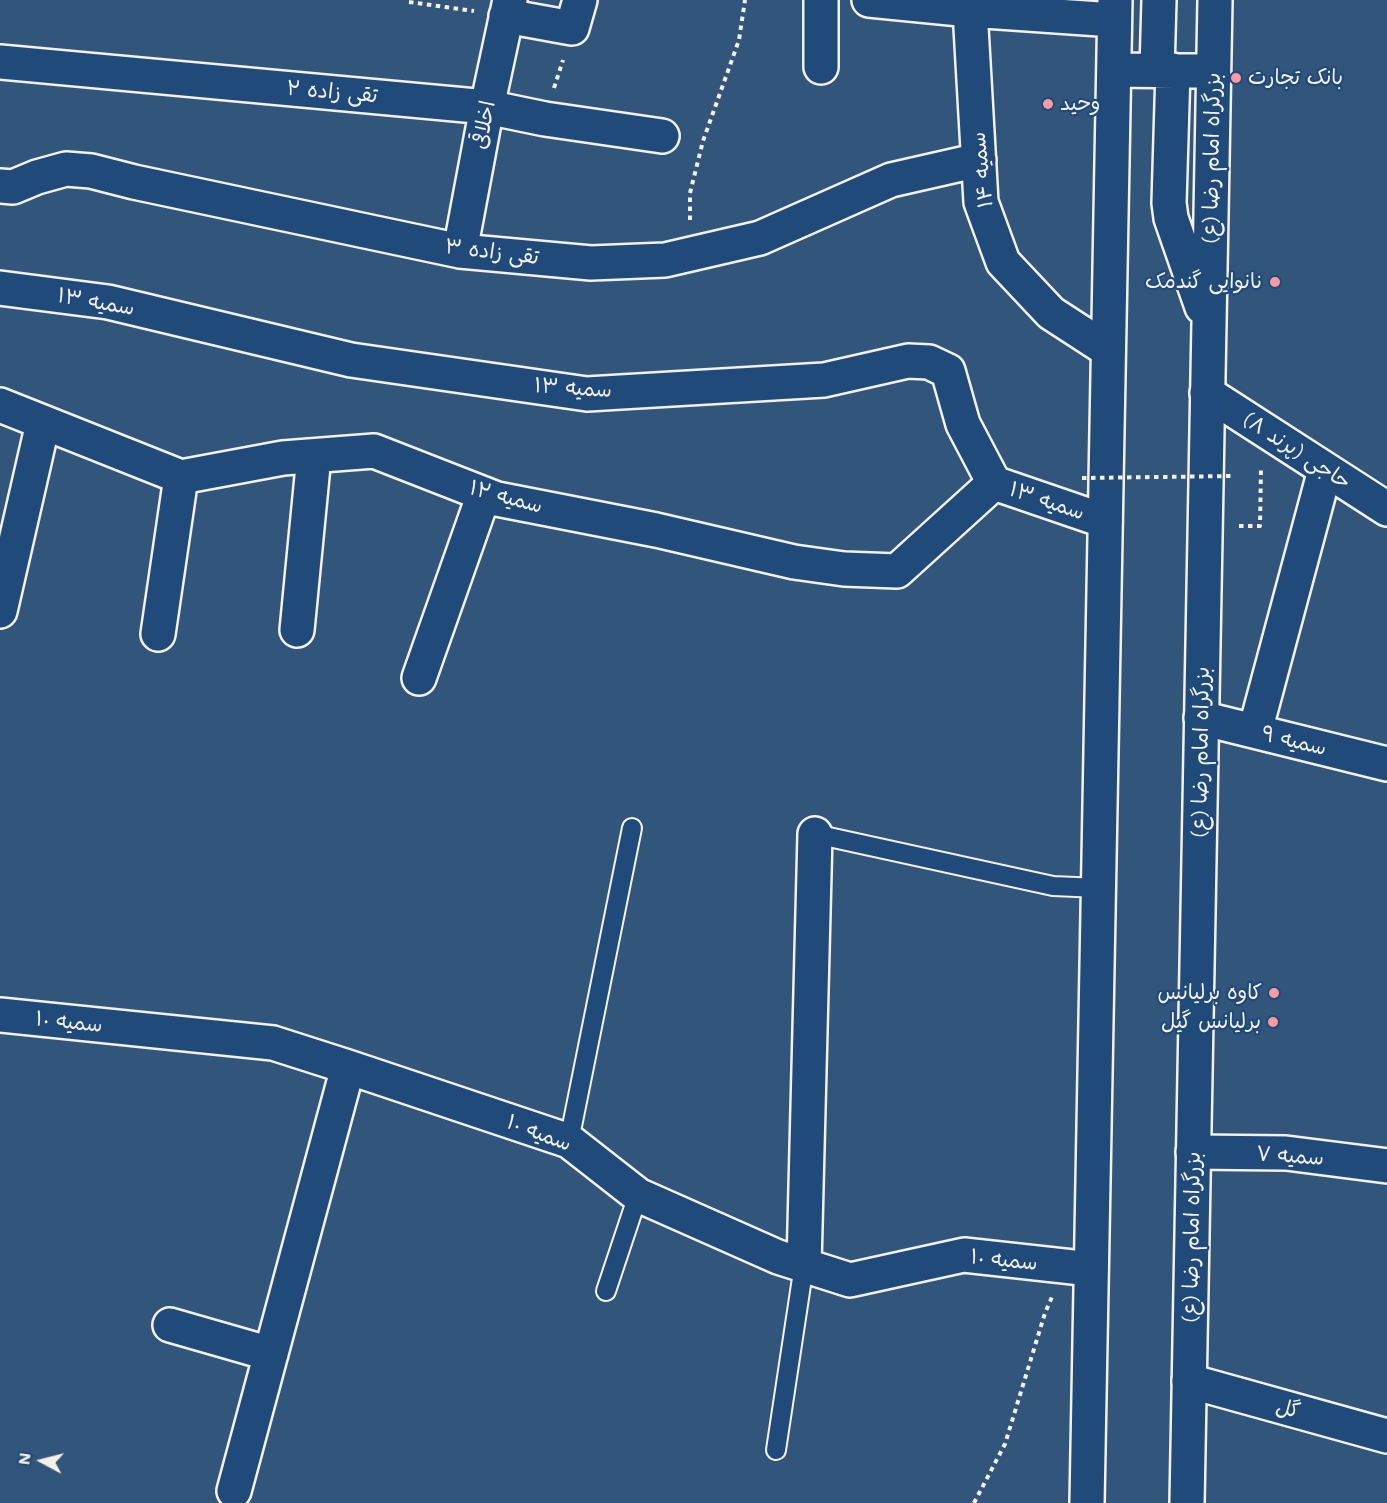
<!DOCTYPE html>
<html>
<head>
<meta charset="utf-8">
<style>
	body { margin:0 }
	#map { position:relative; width:1387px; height:1503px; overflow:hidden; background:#32557b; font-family:Mali,sans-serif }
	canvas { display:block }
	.north { position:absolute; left:12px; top:1431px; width:60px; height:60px; -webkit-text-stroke:4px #1f4a7a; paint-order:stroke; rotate:277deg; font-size:16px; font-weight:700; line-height:24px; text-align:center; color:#f4f1e8 }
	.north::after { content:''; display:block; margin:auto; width:21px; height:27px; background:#f4f1e8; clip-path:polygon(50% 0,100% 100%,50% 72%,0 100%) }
</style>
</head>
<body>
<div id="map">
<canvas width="1387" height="1503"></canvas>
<div class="north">N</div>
</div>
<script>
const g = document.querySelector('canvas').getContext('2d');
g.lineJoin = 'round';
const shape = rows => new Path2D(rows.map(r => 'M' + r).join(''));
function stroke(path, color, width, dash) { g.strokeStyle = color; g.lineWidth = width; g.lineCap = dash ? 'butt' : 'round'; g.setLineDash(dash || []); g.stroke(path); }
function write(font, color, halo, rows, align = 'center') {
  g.font = font + ' Mali,"Playpen Sans Arabic",sans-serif'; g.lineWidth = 4.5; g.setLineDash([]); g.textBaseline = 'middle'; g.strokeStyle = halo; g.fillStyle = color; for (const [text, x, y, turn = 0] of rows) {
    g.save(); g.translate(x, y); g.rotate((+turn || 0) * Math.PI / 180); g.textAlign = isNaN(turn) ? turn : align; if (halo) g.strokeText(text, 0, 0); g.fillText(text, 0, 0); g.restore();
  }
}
const path = shape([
	[409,2,474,11],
	[554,88,563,60],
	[690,220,690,193,703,141,739,40,745,0],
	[1239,526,1260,526,1261,468],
	[974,1503,1005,1444,1045,1313,1052,1297]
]);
const service = shape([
	[815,834,1053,886,1099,888],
	[569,1141,632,828],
	[606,1291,638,1195],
	[776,1450,804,1265]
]);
const minor = shape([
	[821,0,821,67],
	[869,0,970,10,1114,20],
	[964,0,970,10,981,202,1003,262,1051,313,1108,350],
	[506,16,572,28,580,0],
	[0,62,487,107,545,119,662,136],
	[0,186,13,187,37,177,66,169,91,171,134,182,460,251,591,263,665,260,760,238,891,180,979,160],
	[460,251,487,107,510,0],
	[0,288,108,302,351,360,587,394,824,380,908,361,929,362,948,371,963,424,994,483,1105,521],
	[1207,393,1387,509],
	[0,405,181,477,283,458,374,451,497,499,656,530,794,562,844,569,897,571,994,483],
	[0,611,43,423],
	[297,630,314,456],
	[158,634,181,477],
	[419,678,484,494],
	[1201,718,1387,764],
	[1255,731,1325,470],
	[0,1015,273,1043,348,1067,569,1141,638,1195,778,1257,850,1280,964,1255,1091,1269],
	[1193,1152,1286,1153,1387,1166],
	[804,1265,815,834],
	[170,1325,271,1354],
	[1189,1381,1387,1436],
	[234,1491,348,1067]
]);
const trunk = shape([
	[1114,70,1196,71],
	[1157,70,1159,0],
	[1173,70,1169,203,1171,218,1202,307],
	[1087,1503,1115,0],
	[1187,1503,1215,0]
]);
const pathBridge = shape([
	[1082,478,1235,476]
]);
const markers = [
	[1236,78,6,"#ff9aa2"],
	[1048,104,6,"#ff9aa2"],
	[1275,282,6,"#ff9aa2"],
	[1274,993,6,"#ff9aa2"],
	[1273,1022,6,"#ff9aa2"]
];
const poiNames = [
	["بانک تجارت",1248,78,"left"],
	["وحید",1060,104,"left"],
	["نانوایی گندمک",1263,282],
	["کاوه برلیانس",1262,993],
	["برلیانس گیل",1261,1022]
];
const streetNames = [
	["تقی زاده ۲",332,92,5],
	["اخلاقی",484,125,-79],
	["بزرگراه امام رضا (ع)",1212,158,-89],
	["سمیه ۱۴",982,170,-96],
	["تقی زاده ۳",492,252,7],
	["سمیه ۱۳",96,302,10],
	["سمیه ۱۳",573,388,4],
	["حاجی (پرند ۸)",1297,451,33],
	["سمیه ۱۲",506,497,15],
	["سمیه ۱۳",1047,501,19],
	["سمیه ۹",1294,741,14],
	["بزرگراه امام رضا (ع)",1201,752,-89],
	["سمیه ۱۰",69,1022,6],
	["سمیه ۱۰",539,1133,21],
	["سمیه ۷",1290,1156,4],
	["بزرگراه امام رضا (ع)",1192,1237,-89],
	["سمیه ۱۰",1004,1260,6],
	["گل",1288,1409,15]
];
stroke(service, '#f4f1e8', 22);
stroke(minor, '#f4f1e8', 38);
stroke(trunk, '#f4f1e8', 38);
stroke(path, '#f4f1e8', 4, [4.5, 4.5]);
stroke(service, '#1f4a7a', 18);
stroke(minor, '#1f4a7a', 33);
stroke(trunk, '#1f4a7a', 33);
stroke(pathBridge, '#f4f1e8', 4, [4.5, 4.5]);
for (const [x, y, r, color] of markers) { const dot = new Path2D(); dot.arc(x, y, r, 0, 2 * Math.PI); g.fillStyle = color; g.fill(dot); stroke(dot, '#1f4a7a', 2); }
write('21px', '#f4f1e8', '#1f4a7a', poiNames, 'right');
write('21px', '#f4f1e8', '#1f4a7a', streetNames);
</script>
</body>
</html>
